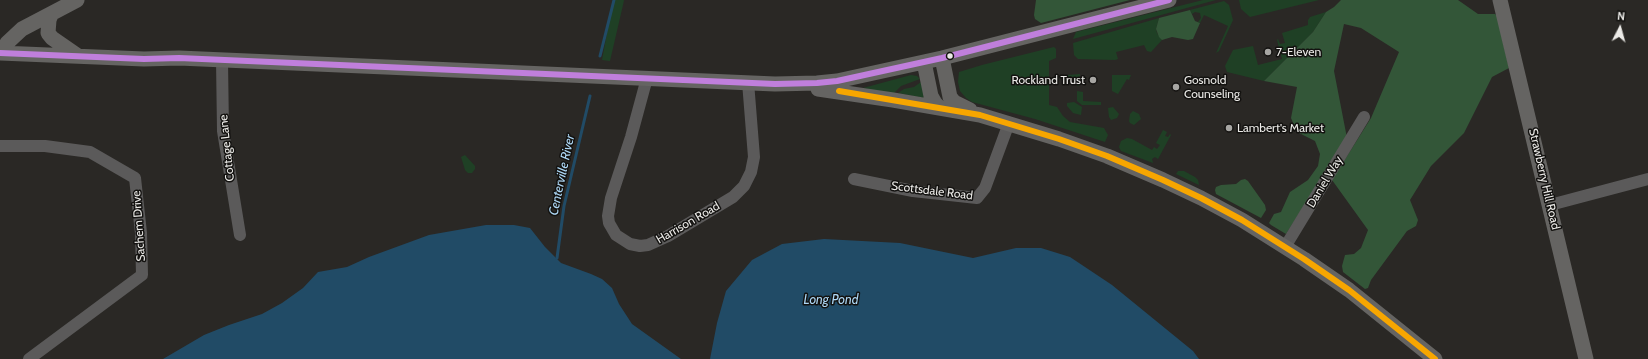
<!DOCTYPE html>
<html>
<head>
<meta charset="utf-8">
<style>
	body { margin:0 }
	#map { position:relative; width:1648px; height:359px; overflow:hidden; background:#2a2825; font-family:Cabin,sans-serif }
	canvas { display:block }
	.north { position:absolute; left:1600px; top:8px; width:40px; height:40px; -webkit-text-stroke:3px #131210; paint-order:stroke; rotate:6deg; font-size:11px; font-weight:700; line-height:16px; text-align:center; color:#ebeae7 }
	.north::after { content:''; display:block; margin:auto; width:14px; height:18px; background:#ebeae7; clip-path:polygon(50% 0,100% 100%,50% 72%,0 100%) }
</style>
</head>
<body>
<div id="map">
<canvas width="1648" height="359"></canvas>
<div class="north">N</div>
</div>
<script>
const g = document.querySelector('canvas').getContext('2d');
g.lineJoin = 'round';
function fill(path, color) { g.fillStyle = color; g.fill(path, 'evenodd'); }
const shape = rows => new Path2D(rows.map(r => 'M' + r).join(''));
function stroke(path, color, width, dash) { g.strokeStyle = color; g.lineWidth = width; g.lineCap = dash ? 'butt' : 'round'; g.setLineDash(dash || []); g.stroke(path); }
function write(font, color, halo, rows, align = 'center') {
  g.font = font + ' Cabin,sans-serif'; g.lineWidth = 3; g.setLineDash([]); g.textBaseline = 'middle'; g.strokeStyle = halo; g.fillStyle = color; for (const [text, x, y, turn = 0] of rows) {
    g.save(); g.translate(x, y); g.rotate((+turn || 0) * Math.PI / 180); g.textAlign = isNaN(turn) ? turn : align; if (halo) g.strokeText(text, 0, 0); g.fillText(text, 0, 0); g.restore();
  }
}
const green = shape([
	[613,0,624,0,623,5,610,61,602,60],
	[1203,0,1216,0,1073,39,1076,32],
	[1239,0,1319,0,1250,17,1241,9],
	[1224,1,1229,5,1233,20,1219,51,1216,53,1228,26,1204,15,1200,23,1198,22,1201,18,1200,13,1195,12,1192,14,1190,10],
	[1326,12,1313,32,1264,81,1227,72,1225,66,1233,50,1253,46,1258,65,1282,59,1277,40,1278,39,1280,44,1285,43,1282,33,1308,25,1308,20,1310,17],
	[1159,18,1156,29,1157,33,1162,40,1151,52,1147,51,1144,45,1116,52,1118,59,1115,60,1078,59,1074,55,1073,43],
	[1054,47,1056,49,1056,58,1049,61,1049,105,1057,107,1063,116,1070,122,1104,128,1108,135,1105,142,1035,119,972,102,966,98,960,91,958,82,959,72,982,65],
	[1080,74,1079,86,1077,86,1077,81,1068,81,1066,79,1068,75],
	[911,75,917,76,920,79,901,86,893,94,863,88],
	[1112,75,1131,75,1129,80,1127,79,1118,94,1112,91],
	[921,82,924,98,898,93,904,89,914,87],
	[1077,91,1083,92,1083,101,1101,102,1101,105,1082,105,1077,101],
	[1074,102,1082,107,1081,115,1073,113,1067,106,1067,103],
	[1113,107,1119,114,1117,118,1111,120,1109,117,1108,108],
	[1133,111,1139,114,1141,119,1134,125,1130,123,1129,121,1130,114],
	[1163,130,1167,132,1165,136,1168,137,1170,134,1171,135,1158,159,1155,157,1152,159,1153,163,1121,151,1119,147,1121,141,1127,138,1132,139,1152,150,1154,147,1157,149,1160,145,1156,143],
	[465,155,475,166,475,169,472,173,468,173,465,170,461,157],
	[1178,171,1184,171,1195,177,1198,180,1199,185,1176,174]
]);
const forest = shape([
	[1036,0,1130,0,1041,23,1035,19,1034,15],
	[1341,0,1458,0,1478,14,1495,14,1497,16,1509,68,1492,77,1464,133,1431,166,1410,200,1418,220,1416,226,1407,231,1371,280,1368,288,1365,289,1343,272,1342,266,1345,255,1354,254,1361,248,1368,230,1332,180,1371,118,1399,52,1361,28,1344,24,1334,71,1347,138,1286,234,1271,225,1269,223,1274,214,1281,212,1290,192,1308,180,1318,166,1320,154,1315,141,1297,132,1291,118,1297,87,1264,81,1313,32,1326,12,1334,7],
	[1190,10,1195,21,1200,23,1193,39,1188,40,1172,37,1162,40,1159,37,1156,29,1159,18],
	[1245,179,1248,181,1265,205,1266,210,1261,218,1216,194,1215,190,1216,187,1221,185,1236,184,1241,180]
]);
const water = shape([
	[486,225,514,225,530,228,545,247,561,263,591,274,602,279,612,288,619,304,632,324,681,359,163,359,204,335,229,325,262,314,282,303,303,288,318,272,347,267,369,257,429,235],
	[824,239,900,243,973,258,1016,248,1041,248,1070,257,1112,285,1193,351,1199,359,710,359,717,323,726,291,752,260,782,244]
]);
const stream = shape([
	[600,56,614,0],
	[557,258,564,206,590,96]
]);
const minor = shape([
	[222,60,223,131,240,235],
	[647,78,631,137,611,198,608,216,609,223,616,235,630,244,640,246,648,245,668,236,733,197,744,186,751,172,754,157,748,82],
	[0,146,45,146,90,152,135,178,141,233,142,275,29,359],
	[854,179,913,191,977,198,985,188,1009,123],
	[1550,205,1648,179],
	[1285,247,1364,117]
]);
const major = shape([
	[1500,0,1586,359],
	[51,15,49,20,48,33,52,38,78,56],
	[0,53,144,59,179,58,775,84,817,83,837,81,942,58,1169,0],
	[3,53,7,43,22,29,77,0],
	[942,58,950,97,954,102,970,110],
	[924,62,931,96,935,103,940,108],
	[818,89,893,100,980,115,1059,139,1107,156,1163,180,1201,198,1242,220,1304,259,1349,290,1435,359]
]);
const bus1 = shape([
	[0,53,144,59,179,58,775,84,817,83,837,81,942,58,1169,0]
]);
const bus2 = shape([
	[839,91,980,115,1059,139,1107,156,1163,180,1201,198,1242,220,1304,259,1349,290,1435,359]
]);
const markers = [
	[1268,52,4,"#a7a6a3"],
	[950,56,3.5,"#ebeae7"],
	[1093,80,4,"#a7a6a3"],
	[1176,87,4,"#a7a6a3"],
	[1229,128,4,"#a7a6a3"]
];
const poiNames = [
	["7-Eleven",1276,52],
	["Rockland Trust",1085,80,"right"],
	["Gosnold",1184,80],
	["Counseling",1184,94],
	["Lambert's Market",1237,128]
];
const streetNames = [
	["Cottage Lane",227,148,-96],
	["Strawberry Hill Road",1544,179,77],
	["Daniel Way",1325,182,-59],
	["Scottsdale Road",932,191,7],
	["Harrison Road",688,223,-30],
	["Sachem Drive",139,226,-94]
];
const waterNames = [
	["Centerville River",562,175,-78],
	["Long Pond",831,300]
];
fill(green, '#1f4025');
fill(forest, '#335638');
fill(water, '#214b66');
stroke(stream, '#214b66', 3);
stroke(minor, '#5b5a5a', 12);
stroke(major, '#656462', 15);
stroke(bus1, '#c07fdc', 6);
stroke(bus2, '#f7a600', 6);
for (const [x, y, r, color] of markers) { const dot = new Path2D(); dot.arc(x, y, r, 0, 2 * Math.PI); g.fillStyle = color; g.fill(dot); stroke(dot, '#131210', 1.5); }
write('12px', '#ebeae7', '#131210', poiNames, 'left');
write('12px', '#ebeae7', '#131210', streetNames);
write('italic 13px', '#aed8f6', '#131210', waterNames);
</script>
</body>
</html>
